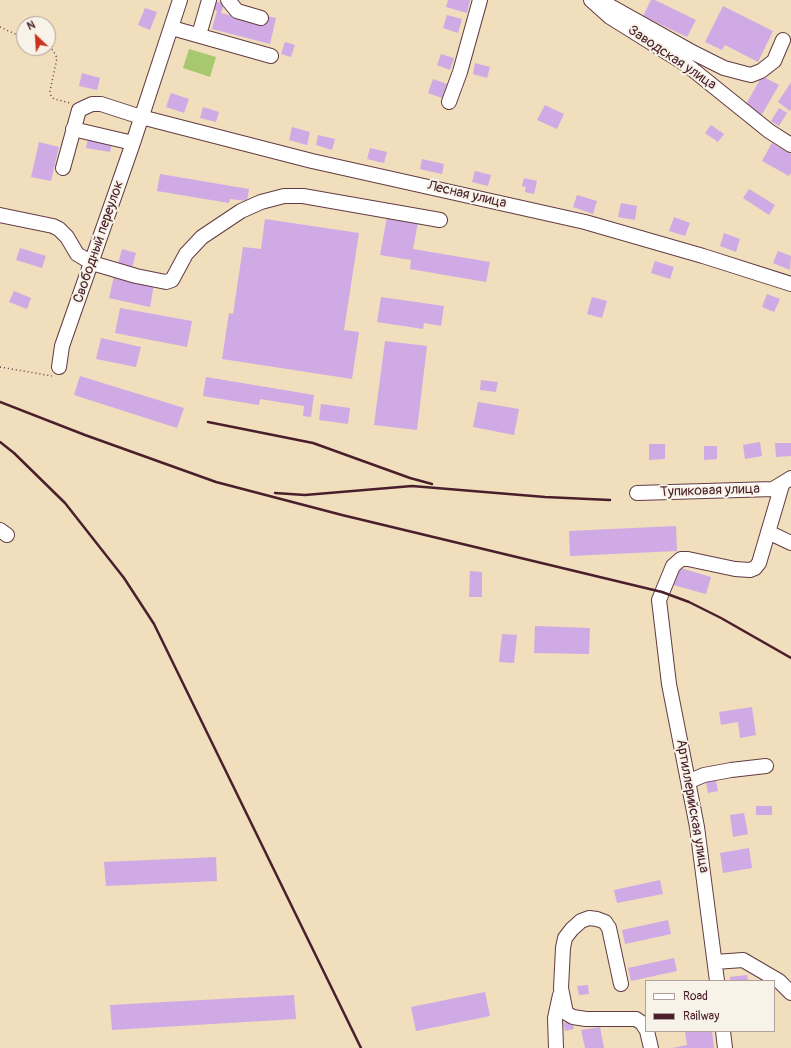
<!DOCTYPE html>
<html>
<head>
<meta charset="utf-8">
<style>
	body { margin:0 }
	#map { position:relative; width:791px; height:1048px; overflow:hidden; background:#f0debd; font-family:Pangolin,sans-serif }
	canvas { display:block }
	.legend { position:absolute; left:645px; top:980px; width:130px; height:52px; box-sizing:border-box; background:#f7f3e8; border:1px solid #b29e9c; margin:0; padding:5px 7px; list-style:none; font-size:12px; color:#4a1f2b }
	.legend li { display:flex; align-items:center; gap:8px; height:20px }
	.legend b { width:20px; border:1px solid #b29e9c }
	.north { position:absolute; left:16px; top:16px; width:40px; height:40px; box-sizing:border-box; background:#f7f3e8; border:1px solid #b29e9c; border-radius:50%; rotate:335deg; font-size:11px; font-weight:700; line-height:16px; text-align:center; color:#4a1f2b }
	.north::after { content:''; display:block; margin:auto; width:14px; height:18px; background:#c8321e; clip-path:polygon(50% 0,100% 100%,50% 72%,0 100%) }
</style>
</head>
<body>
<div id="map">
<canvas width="791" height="1048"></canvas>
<ul class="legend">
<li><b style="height:5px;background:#fff"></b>Road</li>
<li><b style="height:5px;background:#4a1f2b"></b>Railway</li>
</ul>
<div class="north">N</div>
</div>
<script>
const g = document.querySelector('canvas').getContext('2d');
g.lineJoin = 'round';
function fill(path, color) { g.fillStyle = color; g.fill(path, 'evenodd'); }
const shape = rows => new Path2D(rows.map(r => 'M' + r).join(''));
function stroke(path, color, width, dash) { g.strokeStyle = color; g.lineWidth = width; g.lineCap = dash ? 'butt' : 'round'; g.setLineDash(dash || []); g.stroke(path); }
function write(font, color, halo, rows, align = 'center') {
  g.font = font + ' Pangolin,sans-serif'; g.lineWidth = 4; g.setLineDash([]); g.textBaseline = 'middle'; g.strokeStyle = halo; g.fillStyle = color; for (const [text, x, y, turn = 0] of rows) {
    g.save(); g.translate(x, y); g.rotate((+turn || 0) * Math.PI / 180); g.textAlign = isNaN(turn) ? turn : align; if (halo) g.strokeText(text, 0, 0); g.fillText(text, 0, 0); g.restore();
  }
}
const green = shape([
	[189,49,216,57,210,77,183,68]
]);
const building = shape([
	[448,0,470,0,467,13,446,7],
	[651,0,655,0,696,20,687,37,643,16],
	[214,1,224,4,221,13,265,24,267,16,276,18,270,44,212,29,217,11,212,9],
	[723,6,773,31,758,62,725,45,722,50,705,42],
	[145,8,157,12,150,30,138,25],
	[447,15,462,19,458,33,443,28],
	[285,42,295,45,291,57,281,54],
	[441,54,454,58,450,70,437,65],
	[475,63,490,67,487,78,473,74],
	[82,73,100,78,97,90,79,86],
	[762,76,779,85,761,116,745,106],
	[433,79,447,84,442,98,428,93],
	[791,82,791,109,790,111,778,102],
	[171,93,189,99,184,113,166,107],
	[545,105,564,114,557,129,537,120],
	[203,107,219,112,216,122,200,118],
	[779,108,787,113,779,126,771,121],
	[711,125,724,134,718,142,705,133],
	[292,127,310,132,307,145,289,140],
	[318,135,335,139,332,150,316,145],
	[88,138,112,143,110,152,86,148],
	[39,142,59,147,51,181,31,177],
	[772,143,791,154,791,173,789,176,762,161],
	[370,148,387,152,384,163,367,159],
	[422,159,444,164,442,174,420,169],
	[475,171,491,175,488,186,472,182],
	[160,174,249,189,247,201,230,199,229,203,157,191],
	[524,178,537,181,534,194,525,192,526,187,522,186],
	[749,189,775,205,769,215,743,198],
	[577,195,597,201,593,214,573,207],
	[621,203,637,206,635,220,618,217],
	[387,217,418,222,413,249,490,262,486,282,410,269,411,260,380,255],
	[674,217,690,223,685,236,669,231],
	[265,219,359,233,344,330,359,332,352,379,222,359,229,313,233,314,243,247,261,249],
	[724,233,740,239,736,252,720,246],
	[20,248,46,256,42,268,16,260],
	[122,249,136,253,132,268,118,264],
	[778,251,791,256,790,270,773,263],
	[655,261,674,267,670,279,651,273],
	[114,276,154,284,150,307,109,298],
	[14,291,31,298,27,309,9,302],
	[767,294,780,299,774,312,762,307],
	[381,297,444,306,441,326,424,323,423,329,377,322],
	[592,297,607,301,602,318,587,314],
	[120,308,192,321,187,347,115,333],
	[101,338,141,347,136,367,96,359],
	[385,341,427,346,417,430,374,425],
	[80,376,184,408,177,428,74,395],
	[206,377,314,395,311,417,303,416,304,406,260,399,259,405,203,396],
	[481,380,498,382,496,392,480,390],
	[478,402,519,409,514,435,473,427],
	[321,404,350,408,348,424,319,420],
	[760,442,762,456,745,459,743,445],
	[775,443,791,443,791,456,776,457],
	[649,444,665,444,665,459,649,460],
	[704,446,717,446,717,459,704,460],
	[676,526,677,551,570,556,569,531],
	[677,567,711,577,706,594,673,585],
	[470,571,482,572,482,597,469,597],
	[535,626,590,628,589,654,534,653],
	[502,634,517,635,514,663,499,662],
	[752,707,756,735,740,738,738,722,721,725,719,712],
	[716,780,718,791,708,793,706,782],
	[756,806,772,806,772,815,756,815],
	[744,813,748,834,733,837,730,815],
	[749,848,752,868,723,873,720,853],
	[216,857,217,881,106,886,104,862],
	[660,880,663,894,617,903,614,890],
	[668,920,671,934,625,944,622,930],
	[674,958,677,971,631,981,628,968],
	[747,975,748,981,730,981,730,977],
	[588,985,589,994,579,995,577,986],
	[485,992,490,1016,416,1031,411,1007],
	[294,995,296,1019,112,1030,110,1005],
	[572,1021,574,1029,565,1031,563,1023],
	[600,1027,604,1048,585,1048,581,1030],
	[685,1031,712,1031,714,1048,672,1048,687,1045]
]);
const path = shape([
	[0,27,24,38],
	[48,48,53,50,57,58,50,91,51,96,54,99,70,103],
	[0,367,52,376]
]);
const minor = shape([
	[228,0,237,11,261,18],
	[591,0,610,17,687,65,769,131,791,145],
	[601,1,694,53,724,68,743,73,751,75,761,71,774,61,783,40],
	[172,28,271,56],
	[199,35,209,0],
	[449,102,460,72,480,0],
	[73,129,133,143],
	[63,168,79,110,92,104,101,104,141,117,312,161,585,222,703,256,791,284],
	[0,215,53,226,59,229,67,237,77,254,92,263,136,276,166,282,172,280,186,254,202,237,241,211,261,202,284,196,303,196,440,220],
	[59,367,62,346,133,143,180,0],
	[637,493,773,489,791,478],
	[0,530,7,535],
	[768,532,791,543],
	[690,781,704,775,731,770,766,766],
	[715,962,743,960,779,981,791,993],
	[717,981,697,827,669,684,659,600,673,566,681,559,688,559,735,569,750,570,755,568,759,563,782,485],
	[621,984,609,928,605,922,597,919,589,918,581,921,572,929,565,938,563,948,561,988,566,1013,573,1017,586,1019,636,1019,642,1023,646,1029],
	[647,1031,651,1048],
	[723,1031,725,1048],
	[556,1048,555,1018,560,995]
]);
const rail = shape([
	[0,402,85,435,216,482,342,515,662,592,689,602,721,618,791,658],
	[208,422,313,443,410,478,432,484],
	[0,442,14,453,65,503,124,578,154,624,361,1048],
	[275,493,305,495,412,486,545,497,610,500]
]);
const streetNames = [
	["Заводская улица",672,58,34],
	["Лесная улица",467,195,13],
	["Свободный переулок",99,242,-71],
	["Тупиковая улица",710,491,-2],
	["Артиллерийская улица",692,806,80]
];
fill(green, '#a8c870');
fill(building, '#d0aae4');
stroke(minor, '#633c41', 16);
stroke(path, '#633c41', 1.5, [1, 3]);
stroke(minor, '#fff', 14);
stroke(rail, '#4a1f2b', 2.5);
write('14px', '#4a1f2b', '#f7f3e8', streetNames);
</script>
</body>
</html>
